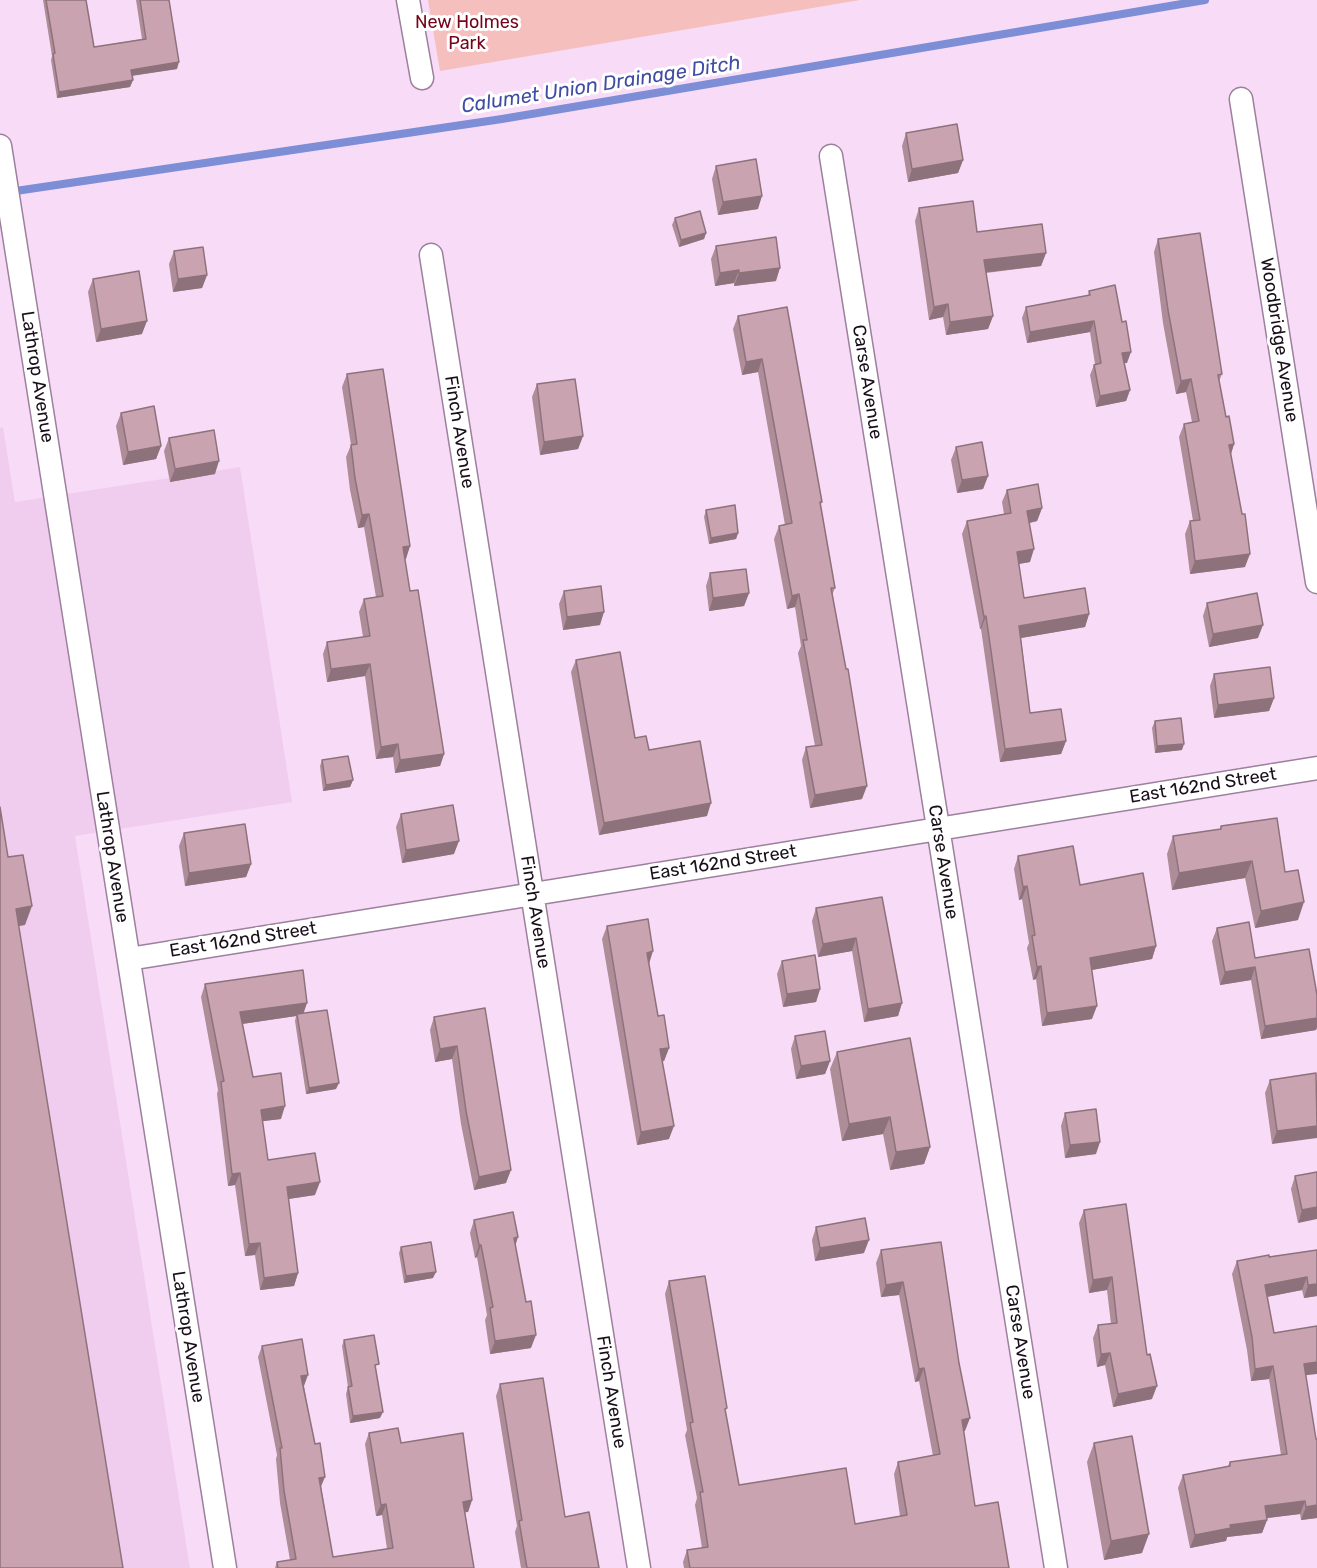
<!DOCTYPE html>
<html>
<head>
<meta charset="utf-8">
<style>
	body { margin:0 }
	canvas { display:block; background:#f8dbf7 }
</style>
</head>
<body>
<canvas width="1317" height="1568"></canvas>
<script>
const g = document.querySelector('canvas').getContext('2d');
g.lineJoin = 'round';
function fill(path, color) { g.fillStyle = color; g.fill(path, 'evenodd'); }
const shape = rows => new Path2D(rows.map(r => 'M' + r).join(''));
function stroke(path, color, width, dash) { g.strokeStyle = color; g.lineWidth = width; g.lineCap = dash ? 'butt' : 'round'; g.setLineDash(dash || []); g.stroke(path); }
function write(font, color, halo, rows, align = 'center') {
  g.font = font + ' Rubik,sans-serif'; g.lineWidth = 6; g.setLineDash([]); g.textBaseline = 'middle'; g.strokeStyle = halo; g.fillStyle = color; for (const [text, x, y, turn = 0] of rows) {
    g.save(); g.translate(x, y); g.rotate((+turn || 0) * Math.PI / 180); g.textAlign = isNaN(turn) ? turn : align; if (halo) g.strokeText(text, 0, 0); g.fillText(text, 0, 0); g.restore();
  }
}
const built = shape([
	[3,427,15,502,240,467,292,802,75,836,190,1568,0,1568,0,428]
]);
const green = shape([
	[428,0,860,0,440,71]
]);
const stream = shape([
	[9,192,502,119,1205,0]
]);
const minor = shape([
	[408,0,422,78],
	[1241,99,1317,582],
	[0,146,225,1568],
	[831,156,1056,1568],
	[431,255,639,1568],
	[129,959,1317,768]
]);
const wall = shape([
	[43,0,86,0,94,47,142,39,136,0,169,0,177,69,132,76,133,80,130,87,57,98,51,60,52,56],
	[906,133,963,160,958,173,908,182,902,146],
	[716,166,758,209,718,215,712,179],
	[919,208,977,232,1046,253,1041,266,986,273,993,316,988,329,946,335,943,317,929,320,915,221],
	[675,218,706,233,704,239,679,247,672,225],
	[1158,239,1222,374,1219,381,1226,417,1234,444,1231,454,1245,567,1190,574,1185,534,1190,521,1193,521,1179,437,1184,424,1192,422,1186,392,1176,394,1163,323,1154,252],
	[716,246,776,281,734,286,734,283,715,286,711,259],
	[174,251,207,275,202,288,173,292,169,264],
	[93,279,142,334,96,342,88,292],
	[1089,291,1127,363,1124,363,1130,390,1126,401,1096,407,1090,375,1094,365,1095,364,1090,332,1027,343,1022,318,1026,307,1088,296],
	[787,307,822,502,820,506,835,588,832,595,862,799,810,808,802,760,806,747,815,746,798,653,801,646,795,607,787,609,774,539,779,526,785,525,758,372,742,375,733,329,738,316],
	[347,374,410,546,405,559,410,591,444,754,440,766,395,773,393,757,376,759,365,676,327,682,323,654,327,642,363,637,359,612,364,599,376,597,364,527,358,528,350,490,346,457,351,445,342,387],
	[537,384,583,436,578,449,540,455,532,397],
	[121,413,161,446,156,459,123,465,116,426],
	[169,438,215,474,170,482,164,451],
	[956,447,988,476,983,489,957,493,951,460],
	[1007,490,1042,508,1037,521,1030,523,1030,562,1019,564,1024,598,1089,614,1085,627,1021,638,1030,713,1066,741,1061,754,1000,762,981,629,980,629,962,534,967,521,1004,514,1002,502],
	[706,510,738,533,736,539,709,544,704,517],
	[710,573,749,593,744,606,709,611,706,586],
	[564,591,600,625,563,630,559,604],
	[1207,603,1258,638,1209,647,1203,616],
	[576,660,635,738,649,750,707,816,599,835,571,672],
	[1214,674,1274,698,1269,711,1214,718,1210,686],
	[1155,721,1182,750,1155,753,1152,728],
	[322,760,353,780,350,787,323,791,320,766],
	[401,814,454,854,402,863,396,827],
	[1221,826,1285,872,1298,920,1255,928,1245,878,1172,890,1167,854,1173,836,1220,829],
	[184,833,251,864,246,877,185,886,179,846],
	[1018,856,1080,885,1156,946,1152,959,1092,970,1092,1019,1042,1026,1036,979,1033,980,1027,948,1029,943,1022,899,1019,900,1014,869],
	[882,897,902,1003,898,1016,864,1022,852,951,818,957,812,921,816,908],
	[607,926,649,964,658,1016,669,1048,664,1061,662,1061,669,1139,637,1145,602,939],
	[1217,928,1255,958,1317,995,1317,1027,1316,1030,1261,1039,1251,980,1220,985,1212,941],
	[782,961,820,989,816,1002,783,1007,777,974],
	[205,984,304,1013,336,1089,306,1094,295,1021,296,1016,242,1024,253,1077,281,1119,262,1121,268,1160,315,1195,288,1199,298,1273,294,1286,260,1290,255,1255,245,1256,235,1185,228,1186,217,1094,218,1090,201,997],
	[485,1008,506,1183,474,1190,461,1124,452,1059,435,1062,430,1030,434,1017],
	[795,1036,830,1061,825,1074,796,1079,791,1049],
	[837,1052,930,1147,924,1164,890,1170,883,1134,842,1141,830,1069],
	[1316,1073,1272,1144,1265,1093,1270,1080],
	[1065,1113,1096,1154,1065,1158,1061,1126],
	[1317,1172,1298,1223,1291,1189,1295,1176],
	[1126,1204,1152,1399,1113,1407,1105,1365,1097,1367,1093,1338,1098,1325,1111,1324,1107,1290,1089,1293,1079,1223,1084,1210],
	[474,1220,515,1245,531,1348,490,1354,485,1320,487,1315,477,1257,475,1258,470,1233],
	[816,1227,864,1253,815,1261,812,1240],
	[941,1242,965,1431,963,1431,975,1506,1009,1568,684,1568,683,1562,687,1550,702,1548,695,1505,697,1498,685,1435,687,1430,665,1294,669,1281,725,1412,739,1485,855,1524,900,1516,894,1474,898,1462,933,1456,919,1381,915,1382,899,1295,881,1297,876,1263,881,1250],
	[401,1247,433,1278,404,1283,399,1253],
	[1317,1250,1317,1296,1304,1298,1302,1290,1267,1297,1274,1333,1306,1375,1317,1518,1301,1520,1300,1514,1266,1518,1267,1520,1262,1533,1227,1537,1226,1541,1190,1548,1178,1488,1183,1475,1228,1466,1230,1462,1281,1455,1269,1379,1251,1381,1247,1350,1232,1274,1237,1261],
	[344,1340,376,1371,380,1418,350,1423,346,1394,348,1387,342,1346],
	[262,1346,304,1386,333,1557,387,1549,382,1515,376,1516,365,1444,369,1433,401,1443,472,1500,468,1512,465,1512,474,1568,275,1568,277,1562,290,1560,280,1503,276,1459,277,1455,258,1357],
	[500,1384,565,1517,599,1568,521,1568,515,1532,517,1526,496,1396],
	[1094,1443,1142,1553,1104,1560,1087,1462]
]);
const shadedWall = shape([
	[179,62,177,69,129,76,131,70],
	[133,80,130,87,57,98,59,92],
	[963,160,958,173,908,182,912,169],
	[762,196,758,209,718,215,723,202],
	[706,233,704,239,679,247,681,240],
	[1046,253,1041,266,980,273,984,260],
	[780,268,776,281,734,286,739,273],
	[739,270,734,283,715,286,720,273],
	[207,275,202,288,173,292,178,279],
	[948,304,943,317,929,320,934,307],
	[993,316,988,329,946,335,950,322],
	[147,321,142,334,96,342,101,329],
	[1094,321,1090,332,1027,343,1030,332],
	[1131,352,1127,363,1118,364,1122,353],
	[762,359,758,372,742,375,746,362],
	[1191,379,1186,392,1176,394,1181,381],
	[1130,390,1126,401,1096,407,1100,396],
	[583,436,578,449,540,455,544,442],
	[1234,444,1230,457,1229,445],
	[161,446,156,459,123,465,128,452],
	[219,461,215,474,170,482,175,469],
	[988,476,983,489,957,493,962,480],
	[1042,508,1037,521,1023,524,1027,511],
	[369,514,364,527,358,528,362,515],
	[738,533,736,539,709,544,711,538],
	[410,546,406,559,399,560,403,547],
	[1034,549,1030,562,1012,565,1017,552],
	[1250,554,1245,567,1190,574,1195,561],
	[749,593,744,606,709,611,713,598],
	[799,594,795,607,787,609,792,596],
	[604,612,600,625,563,630,567,617],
	[1089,614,1085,627,1015,639,1019,626],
	[986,616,981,629,980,629,984,617],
	[1263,625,1258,638,1209,647,1213,634],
	[370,664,365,676,327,682,331,669],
	[1274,698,1269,711,1214,718,1218,705],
	[1066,741,1061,754,1000,762,1005,749],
	[398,744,393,757,376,759,381,747],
	[1184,744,1182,750,1155,753,1157,746],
	[444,754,440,766,395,773,400,760],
	[353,780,350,787,323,791,326,785],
	[867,786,862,799,810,808,815,795],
	[711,803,707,816,599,835,604,823],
	[459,841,454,854,402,863,406,850],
	[1252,861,1245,878,1172,890,1179,873],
	[251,864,246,877,185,886,189,873],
	[1027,886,1022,899,1019,900,1023,887],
	[1304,902,1298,920,1255,928,1261,911],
	[32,906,25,925,9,928,16,909],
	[856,938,852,951,818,957,823,944],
	[1156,946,1152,959,1086,971,1090,958],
	[653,951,649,964,647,953],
	[1041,966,1036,979,1033,980,1037,967],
	[1255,967,1251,980,1220,985,1225,972],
	[820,989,816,1002,783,1007,787,994],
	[307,1003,303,1015,297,1014,296,1016,235,1025,240,1012],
	[902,1003,898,1016,864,1022,868,1009],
	[1097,1006,1092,1019,1042,1026,1047,1013],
	[1317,1018,1317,1027,1316,1030,1261,1039,1265,1026],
	[457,1046,452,1059,435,1062,440,1049],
	[669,1048,664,1061,656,1062,660,1049],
	[830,1061,825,1074,796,1079,801,1066],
	[339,1083,336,1089,306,1094,309,1088],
	[285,1106,281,1119,256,1122,261,1110],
	[890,1117,883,1134,842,1141,849,1124],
	[674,1126,669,1139,637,1145,641,1132],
	[1317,1126,1317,1138,1272,1144,1277,1131],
	[1100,1142,1096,1154,1065,1158,1070,1145],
	[930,1147,924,1164,890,1170,896,1152],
	[511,1170,506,1183,474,1190,479,1177],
	[240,1173,235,1185,228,1186,232,1174],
	[320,1182,315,1195,282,1200,287,1187],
	[1317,1207,1317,1219,1298,1223,1302,1210],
	[518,1237,514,1250,514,1238],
	[869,1240,864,1253,815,1261,820,1248],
	[260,1243,255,1255,245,1256,249,1244],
	[479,1245,481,1245,477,1257,475,1258],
	[436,1272,433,1278,404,1283,406,1276],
	[298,1273,294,1286,260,1290,264,1278],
	[1112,1277,1107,1290,1089,1293,1093,1280],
	[1307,1277,1302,1290,1261,1298,1265,1285],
	[903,1282,899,1295,881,1297,886,1285],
	[1317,1284,1317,1296,1304,1298,1308,1285],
	[536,1335,531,1348,490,1354,495,1341],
	[1110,1353,1105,1365,1097,1367,1101,1354],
	[1317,1362,1317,1374,1299,1376,1304,1364],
	[1273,1366,1269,1379,1251,1381,1255,1369],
	[924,1368,919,1381,915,1382,919,1369],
	[308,1375,304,1386,297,1387,301,1376],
	[1157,1386,1152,1399,1113,1407,1118,1394],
	[383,1412,380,1418,350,1423,353,1416],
	[970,1418,965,1431,957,1432,962,1420],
	[325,1477,320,1489,319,1478],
	[472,1500,468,1512,459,1513,463,1502],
	[1305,1501,1300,1514,1260,1519,1265,1506],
	[386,1504,382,1515,376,1516,381,1505],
	[1317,1505,1317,1518,1301,1520,1306,1507],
	[1267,1520,1262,1533,1227,1537,1226,1541,1190,1548,1195,1535,1230,1525],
	[1149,1534,1142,1553,1104,1560,1111,1541]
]);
const building = shape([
	[46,0,86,0,94,47,146,39,140,0,169,0,179,62,131,70,133,80,59,92,53,54,55,53,46,0],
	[957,124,963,160,912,169,906,133,957,124],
	[756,159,762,196,723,202,716,166,756,159],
	[973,201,977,232,1042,224,1046,253,984,260,993,316,950,322,948,304,934,307,919,208,973,201],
	[700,211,706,233,681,240,675,218,700,211],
	[1200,233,1222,374,1218,375,1226,417,1229,416,1234,444,1229,445,1242,514,1245,514,1250,554,1195,561,1190,521,1200,520,1184,424,1199,421,1191,379,1181,381,1168,310,1158,239,1200,233],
	[776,237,780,268,739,273,739,270,720,273,716,246,776,237],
	[203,247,207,275,178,279,174,251,203,247],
	[139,271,147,321,101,329,93,279,139,271],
	[1115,285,1122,322,1126,321,1131,352,1122,353,1130,390,1100,396,1094,365,1101,363,1094,321,1030,332,1026,307,1090,295,1089,291,1115,285],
	[787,307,822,502,820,502,835,588,831,588,846,669,848,669,867,786,815,795,806,747,822,745,803,640,807,640,799,594,792,596,779,526,792,523,762,359,746,362,738,316,787,307],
	[383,369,410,546,403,547,410,591,418,590,444,754,400,760,398,744,381,747,370,664,331,669,327,642,370,636,364,599,383,596,369,514,362,515,355,478,351,445,357,444,347,374,383,369],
	[575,379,583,436,544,442,537,384,575,379],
	[154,406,161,446,128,452,121,413,154,406],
	[214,430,219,461,175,469,169,438,214,430],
	[982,442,988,476,962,480,956,447,982,442],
	[1038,484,1042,508,1027,511,1034,549,1017,552,1024,598,1085,588,1089,614,1019,626,1030,713,1061,709,1066,741,1005,749,986,616,984,617,967,521,1011,513,1007,490,1038,484],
	[735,505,738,533,711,538,706,510,735,505],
	[746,569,749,593,713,598,710,573,746,569],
	[601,586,604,612,567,617,564,591,601,586],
	[1257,593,1263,625,1213,634,1207,603,1257,593],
	[620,652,635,738,646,736,649,750,700,741,711,803,604,823,576,660,620,652],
	[1270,667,1274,698,1218,705,1214,674,1270,667],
	[1181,718,1184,744,1157,746,1155,721,1181,718],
	[348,756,353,780,326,785,322,760,348,756],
	[453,805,459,841,406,850,401,814,453,805],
	[0,807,8,857,23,855,32,906,16,909,123,1568,0,1568,0,807],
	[1277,818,1285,872,1298,870,1304,902,1261,911,1252,861,1179,873,1173,836,1221,829,1221,826,1277,818],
	[245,824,251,864,189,873,184,833,245,824],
	[1073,846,1080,885,1143,873,1156,946,1090,958,1097,1006,1047,1013,1041,966,1037,967,1032,936,1035,935,1027,886,1023,887,1018,856,1073,846],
	[882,897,902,1003,868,1009,856,938,823,944,816,908,882,897],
	[648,919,653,951,647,953,658,1016,664,1015,669,1048,660,1049,674,1126,641,1132,607,926,648,919],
	[1249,922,1255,958,1309,949,1317,995,1317,1018,1265,1026,1255,967,1225,972,1217,928,1249,922],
	[815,955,820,989,787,994,782,961,815,955],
	[303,970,307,1003,240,1012,253,1077,281,1073,285,1106,261,1110,268,1160,315,1153,320,1182,287,1187,298,1273,264,1278,260,1243,249,1244,240,1173,232,1174,221,1082,224,1081,205,984,303,970],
	[485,1008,511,1170,479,1177,466,1111,457,1046,440,1049,434,1017,485,1008],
	[327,1010,339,1083,309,1088,297,1014,327,1010],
	[825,1031,830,1061,801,1066,795,1036,825,1031],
	[910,1038,930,1147,896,1152,890,1117,849,1124,837,1052,910,1038],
	[1316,1073,1317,1126,1277,1131,1270,1080,1316,1073],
	[1096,1109,1100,1142,1070,1145,1065,1113,1096,1109],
	[1317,1172,1317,1207,1302,1210,1295,1176,1317,1172],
	[1126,1204,1147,1355,1150,1354,1157,1386,1118,1394,1110,1353,1101,1354,1098,1325,1117,1323,1112,1277,1093,1280,1084,1210,1126,1204],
	[513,1212,518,1237,514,1238,526,1302,531,1301,536,1335,495,1341,490,1308,493,1307,481,1245,479,1245,474,1220,513,1212],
	[865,1218,869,1240,820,1248,816,1227,865,1218],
	[431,1242,436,1272,406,1276,401,1247,431,1242],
	[941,1242,959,1363,970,1418,962,1420,975,1506,998,1502,1009,1568,690,1568,687,1550,708,1547,700,1492,703,1492,690,1423,693,1422,669,1281,705,1276,727,1408,725,1409,739,1485,846,1468,855,1524,907,1515,898,1462,940,1454,924,1368,919,1369,903,1282,886,1285,881,1250,941,1242],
	[1317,1250,1317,1284,1308,1285,1307,1277,1265,1285,1274,1333,1317,1326,1317,1362,1304,1364,1316,1439,1317,1439,1317,1505,1306,1507,1305,1501,1265,1506,1267,1520,1230,1525,1231,1528,1195,1535,1183,1475,1230,1466,1230,1462,1287,1454,1273,1366,1255,1369,1252,1337,1237,1261,1269,1255,1269,1257,1317,1250],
	[374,1335,379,1364,375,1365,383,1412,353,1416,348,1387,352,1386,344,1340,374,1335],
	[302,1339,308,1375,301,1376,315,1444,320,1443,325,1477,319,1478,333,1557,393,1548,386,1504,381,1505,369,1433,398,1428,401,1443,463,1433,472,1500,463,1502,474,1568,278,1568,277,1562,296,1559,284,1491,280,1448,282,1448,262,1346,302,1339],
	[543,1378,565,1517,589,1512,599,1568,527,1568,519,1521,522,1520,500,1384,543,1378],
	[1132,1436,1149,1534,1111,1541,1094,1443,1132,1436]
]);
const parkNames = [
	["New Holmes",467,23],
	["Park",467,44]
];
const streetNames = [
	["Woodbridge Avenue",1279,340,81],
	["Lathrop Avenue",37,377,81],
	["Carse Avenue",867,382,81],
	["Finch Avenue",459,432,81],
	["East 162nd Street",1203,786,-9],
	["Lathrop Avenue",112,857,81],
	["Carse Avenue",943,862,81],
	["East 162nd Street",723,863,-9],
	["Finch Avenue",535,912,81],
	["East 162nd Street",243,940,-9],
	["Lathrop Avenue",188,1337,81],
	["Carse Avenue",1020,1342,81],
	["Finch Avenue",611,1392,81]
];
const waterNames = [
	["Calumet Union Drainage Ditch",601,85,-9]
];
fill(built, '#f0cdef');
fill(green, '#f5bfbd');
stroke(stream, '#7d8ed6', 8);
stroke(minor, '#9c819c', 25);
stroke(minor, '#fff', 22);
fill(wall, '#ae8c98');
fill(shadedWall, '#8d727c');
fill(building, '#caa3b1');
stroke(building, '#8d727c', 1.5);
write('18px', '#740319', '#fff', parkNames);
write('18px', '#190f19', '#fff', streetNames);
write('italic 20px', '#404da4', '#fff', waterNames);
</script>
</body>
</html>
